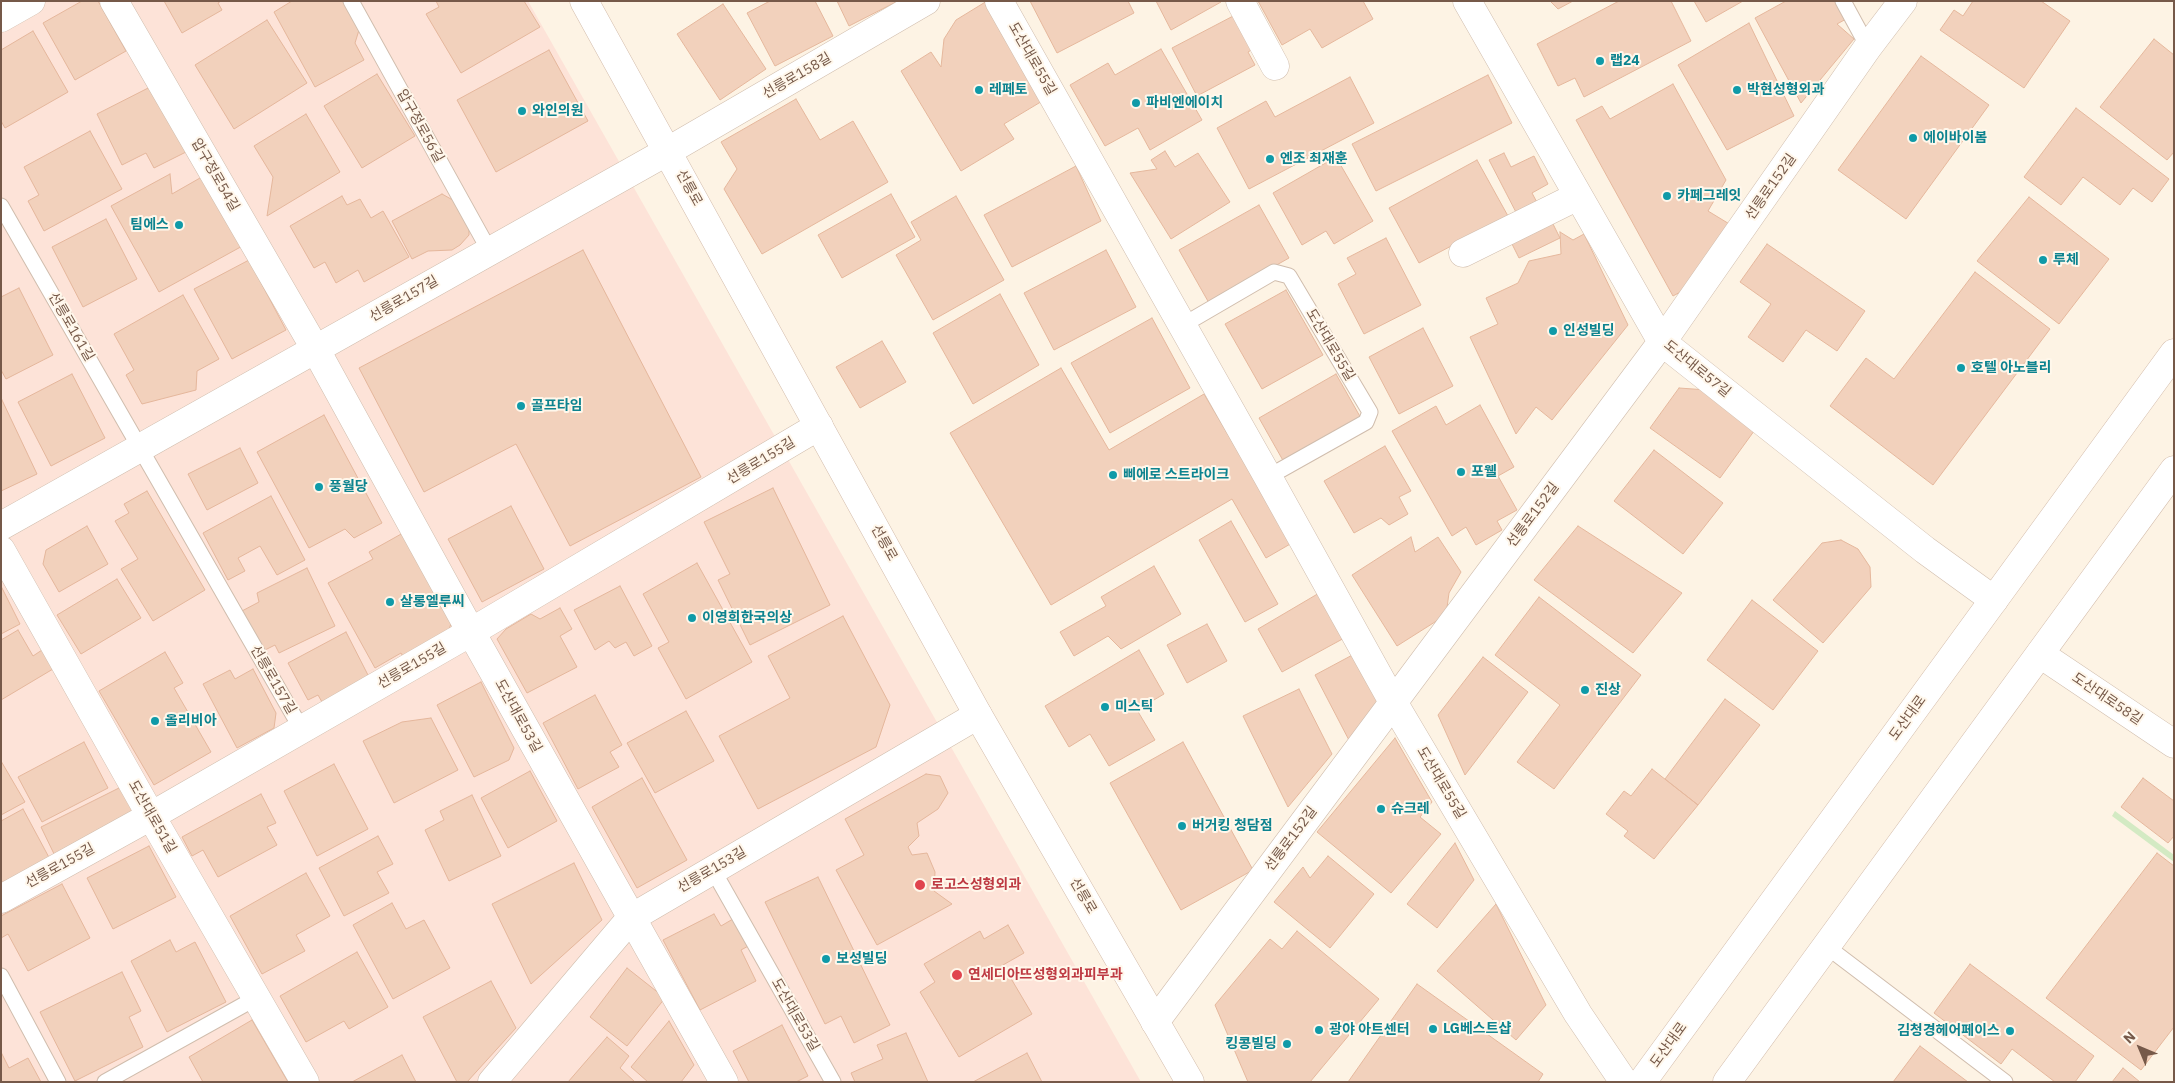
<!DOCTYPE html>
<html>
<head>
<meta charset="utf-8">
<style>
	body { margin:0 }
	#map { position:relative; width:2175px; height:1083px; overflow:hidden; background:#fdf3e4; font-family:"IBM Plex Sans",sans-serif }
	canvas { display:block }
	.frame { position:absolute; inset:0; border:2px solid #765949; pointer-events:none }
	.north { position:absolute; left:2115px; top:1023px; width:50px; height:50px; -webkit-text-stroke:4px #fff7eb; paint-order:stroke; rotate:315deg; font-size:14px; font-weight:700; line-height:20px; text-align:center; color:#765949 }
	.north::after { content:''; display:block; margin:auto; width:18px; height:22px; background:#765949; clip-path:polygon(50% 0,100% 100%,50% 72%,0 100%) }
</style>
</head>
<body>
<div id="map">
<canvas width="2175" height="1083"></canvas>
<div class="frame"></div>
<div class="north">N</div>
</div>
<script>
const g = document.querySelector('canvas').getContext('2d');
g.lineJoin = 'round';
function fill(path, color) { g.fillStyle = color; g.fill(path, 'evenodd'); }
const shape = rows => new Path2D(rows.map(r => 'M' + r).join(''));
function stroke(path, color, width, dash) { g.strokeStyle = color; g.lineWidth = width; g.lineCap = dash ? 'butt' : 'round'; g.setLineDash(dash || []); g.stroke(path); }
function write(font, color, halo, rows, align = 'center') {
  g.font = font + ' "IBM Plex Sans","Noto Sans KR",sans-serif'; g.lineWidth = 4; g.setLineDash([]); g.textBaseline = 'middle'; g.strokeStyle = halo; g.fillStyle = color; for (const [text, x, y, turn = 0] of rows) {
    g.save(); g.translate(x, y); g.rotate((+turn || 0) * Math.PI / 180); g.textAlign = isNaN(turn) ? turn : align; if (halo) g.strokeText(text, 0, 0); g.fillText(text, 0, 0); g.restore();
  }
}
const commercial = shape([
	[1,1,528,1,1141,1082,1,1082]
]);
const green = shape([
	[2115,811,2174,855,2174,862,2112,816]
]);
const building = shape([
	[82,1,98,1,126,51,75,80,43,23,82,1],
	[164,1,221,1,218,3,222,10,182,33,164,1],
	[292,1,343,1,359,30,355,43,364,60,315,87,274,12,292,1],
	[436,1,524,1,540,27,461,73,426,14,439,7,436,1],
	[770,1,815,1,833,36,775,66,747,13,770,1],
	[837,1,898,1,849,26,837,1],
	[987,1,1049,97,1004,124,1014,139,961,171,901,71,931,52,941,67,944,39,956,20,987,1],
	[1030,1,1128,1,1134,13,1057,53,1030,1],
	[1156,1,1220,1,1221,2,1171,30,1156,1],
	[1258,1,1363,1,1373,19,1322,48,1310,29,1282,45,1258,1],
	[1550,1,1573,1,1558,9,1550,1],
	[1619,1,1671,1,1691,41,1584,97,1575,78,1558,86,1537,44,1619,1],
	[1694,1,1743,1,1706,22,1694,1],
	[1786,1,1838,1,1848,18,1837,24,1854,39,1801,103,1755,18,1786,1],
	[1973,1,2041,1,2070,21,2024,88,1940,30,1954,10,1963,16,1973,1],
	[723,4,766,69,720,100,677,34,723,4],
	[1237,14,1255,48,1248,52,1255,65,1197,96,1172,48,1237,14],
	[267,20,307,83,234,129,195,65,267,20],
	[1749,23,1794,116,1727,150,1678,65,1749,23],
	[33,31,68,92,5,128,1,121,1,50,33,31],
	[2154,39,2174,55,2174,152,2167,160,2100,107,2154,39],
	[1161,49,1202,120,1150,150,1138,128,1105,146,1070,85,1108,63,1115,75,1161,49],
	[549,50,588,121,496,172,457,100,549,50],
	[1921,56,1989,105,1906,219,1838,170,1921,56],
	[377,74,415,136,362,168,324,106,377,74],
	[1488,75,1512,123,1376,191,1352,144,1488,75],
	[1350,77,1374,123,1249,189,1217,128,1266,101,1275,117,1350,77],
	[158,83,190,150,154,168,146,153,122,165,97,114,158,83],
	[1673,84,1726,180,1708,211,1731,225,1695,284,1673,296,1576,120,1602,106,1610,119,1673,84],
	[796,99,820,140,853,121,888,182,762,254,724,189,737,169,721,142,796,99],
	[2076,108,2169,179,2152,202,2133,188,2120,205,2083,177,2061,205,2024,177,2076,108],
	[306,114,340,172,267,216,273,177,254,146,306,114],
	[90,131,122,189,44,231,28,201,39,195,24,167,90,131],
	[1165,151,1175,167,1198,153,1230,202,1171,239,1130,173,1157,169,1151,160,1165,151],
	[1504,153,1511,167,1534,156,1548,184,1532,193,1540,208,1519,218,1489,160,1504,153],
	[1336,157,1373,221,1334,244,1326,231,1302,245,1273,193,1336,157],
	[1477,160,1508,216,1419,263,1389,208,1477,160],
	[1076,166,1101,221,1012,267,984,215,1076,166],
	[170,174,172,194,207,174,246,244,159,292,111,206,170,174],
	[442,194,458,203,469,229,469,235,460,245,452,250,428,251,412,259,392,221,442,194],
	[891,194,915,237,842,278,818,235,891,194],
	[342,196,347,205,360,199,371,218,383,211,409,257,364,282,358,270,336,283,325,262,314,268,290,226,342,196],
	[956,196,1004,280,933,320,896,255,921,240,911,222,956,196],
	[2029,197,2109,259,2059,324,1977,261,2029,197],
	[1259,205,1289,258,1209,303,1179,250,1259,205],
	[106,219,137,279,83,307,52,247,106,219],
	[1551,220,1560,238,1519,258,1510,240,1551,220],
	[1560,232,1573,240,1584,234,1628,325,1552,420,1536,407,1516,434,1470,337,1498,324,1486,298,1518,283,1529,261,1561,254,1560,232],
	[1386,238,1421,305,1364,334,1338,284,1356,274,1347,258,1386,238],
	[1767,244,1865,311,1837,351,1806,330,1783,362,1748,337,1771,304,1740,282,1767,244],
	[583,250,701,477,570,546,516,444,424,492,359,368,583,250],
	[1106,250,1136,307,1054,350,1024,293,1106,250],
	[249,260,286,330,232,359,194,289,249,260],
	[1975,272,2050,329,1933,485,1830,406,1866,358,1894,379,1975,272],
	[19,288,53,355,6,379,1,370,1,297,19,288],
	[1286,290,1323,355,1262,389,1225,324,1286,290],
	[1000,294,1039,365,973,404,933,333,1000,294],
	[183,295,219,359,197,371,196,390,142,404,126,375,134,370,114,334,183,295],
	[1152,318,1190,388,1110,433,1071,363,1152,318],
	[1423,328,1453,386,1399,414,1369,357,1423,328],
	[882,341,906,382,860,408,836,367,882,341],
	[1061,368,1109,450,1204,394,1292,543,1266,558,1232,499,1051,605,950,433,1061,368],
	[72,374,105,438,51,466,18,402,72,374],
	[1336,374,1362,420,1285,464,1259,418,1336,374],
	[1679,388,1707,390,1757,427,1720,478,1650,428,1679,388],
	[2,400,37,474,1,491,1,401,2,400],
	[1480,405,1514,467,1498,476,1517,510,1497,521,1502,530,1476,545,1466,527,1452,536,1392,431,1436,406,1446,425,1480,405],
	[324,415,382,523,354,538,345,529,309,548,257,452,324,415],
	[1385,446,1411,491,1399,497,1408,514,1389,525,1381,518,1354,533,1324,481,1385,446],
	[240,448,258,483,207,510,188,474,240,448],
	[1654,450,1723,503,1683,554,1614,501,1654,450],
	[773,488,830,605,750,645,718,580,730,574,704,522,773,488],
	[147,491,205,590,153,621,121,569,138,559,115,521,129,513,124,504,147,491],
	[271,496,305,560,277,575,260,546,238,558,245,571,228,580,203,533,271,496],
	[511,506,544,569,482,602,448,539,511,506],
	[1231,521,1278,604,1245,622,1199,540,1231,521],
	[87,526,108,564,59,592,43,564,46,550,87,526],
	[1578,526,1682,593,1633,653,1534,580,1578,526],
	[403,533,452,621,444,643,407,664,401,653,375,668,328,583,373,559,369,552,403,533],
	[1411,537,1415,552,1438,537,1461,572,1449,593,1446,615,1397,646,1352,575,1411,537],
	[1841,540,1858,549,1870,567,1871,587,1823,643,1773,600,1822,543,1841,540],
	[697,563,752,662,686,699,658,648,669,642,643,594,697,563],
	[1154,566,1181,614,1121,649,1108,636,1074,656,1060,632,1106,606,1101,597,1154,566],
	[307,568,335,626,279,653,275,645,259,653,240,612,259,602,257,593,307,568],
	[117,579,141,618,81,654,57,615,117,579],
	[1,586,20,624,1,634,1,586],
	[620,586,652,646,634,656,626,642,615,648,609,641,595,650,574,610,620,586],
	[1326,589,1348,636,1282,672,1258,629,1326,589],
	[1539,597,1641,675,1554,789,1517,762,1560,705,1495,655,1539,597],
	[1752,600,1818,651,1773,710,1707,660,1752,600],
	[560,608,572,629,560,636,577,667,527,693,497,639,506,629,531,614,540,619,560,608],
	[843,616,890,705,876,747,758,809,719,736,790,698,768,656,843,616],
	[1207,624,1227,661,1187,683,1167,645,1207,624],
	[18,630,33,656,42,650,53,669,1,700,1,640,18,630],
	[346,632,369,677,322,702,318,695,308,700,288,663,346,632],
	[1139,650,1164,694,1137,710,1155,740,1109,766,1090,734,1069,747,1045,706,1139,650],
	[165,652,183,683,174,688,211,752,154,785,99,691,165,652],
	[1358,652,1383,701,1351,744,1315,675,1358,652],
	[1483,657,1528,692,1465,775,1438,715,1483,657],
	[253,669,276,713,274,728,237,748,203,684,230,670,235,679,253,669],
	[481,682,514,748,509,760,474,777,437,705,481,682],
	[1299,689,1332,754,1288,807,1243,716,1299,689],
	[595,695,622,745,610,752,619,767,578,789,543,723,595,695],
	[1725,699,1760,725,1698,805,1665,779,1725,699],
	[686,711,714,761,655,793,627,743,686,711],
	[431,718,458,770,394,803,363,741,402,722,431,718],
	[1395,738,1432,802,1420,817,1441,834,1391,893,1317,832,1395,738],
	[84,742,108,788,42,822,18,777,84,742],
	[1183,742,1253,870,1181,910,1110,783,1183,742],
	[1,761,25,802,1,815,1,761],
	[334,764,368,829,317,856,284,791,334,764],
	[1652,769,1698,805,1654,859,1624,836,1628,831,1606,814,1624,791,1631,796,1652,769],
	[530,771,557,821,508,848,481,798,530,771],
	[926,774,940,776,948,793,938,809,917,823,919,836,908,847,912,855,927,853,935,872,934,891,952,904,877,945,836,870,864,855,845,819,926,774],
	[642,778,687,860,637,888,592,807,642,778],
	[2143,778,2174,801,2174,836,2168,843,2121,807,2143,778],
	[125,785,135,806,130,821,56,858,41,827,125,785],
	[261,794,276,823,267,827,277,845,218,877,203,850,192,856,182,837,261,794],
	[472,795,501,856,449,881,425,830,444,820,440,811,472,795],
	[23,809,52,863,1,890,1,821,23,809],
	[378,836,393,864,377,872,389,893,344,916,319,868,378,836],
	[1455,843,1474,880,1437,928,1407,904,1455,843],
	[149,846,176,897,113,929,87,878,149,846],
	[2157,853,2174,866,2174,1027,2141,1070,2046,998,2157,853],
	[1328,856,1374,894,1330,948,1274,902,1303,867,1310,878,1328,856],
	[574,863,602,920,531,984,492,904,574,863],
	[306,873,330,916,296,935,305,951,262,974,230,916,306,873],
	[818,877,890,1025,854,1043,841,1016,825,1024,765,902,818,877],
	[62,884,90,938,28,971,8,934,1,938,1,916,62,884],
	[392,903,406,929,424,920,450,968,393,999,353,925,392,903],
	[1496,904,1546,1005,1516,1040,1437,971,1496,904],
	[714,914,721,926,738,916,752,944,741,950,756,981,700,1010,663,940,714,914],
	[1008,925,1024,953,1003,965,1032,1014,959,1057,920,992,935,982,924,964,980,931,984,939,1008,925],
	[1297,931,1379,999,1310,1082,1248,1082,1215,1005,1270,939,1282,949,1297,931],
	[170,940,176,952,195,942,226,1002,167,1032,131,961,170,940],
	[357,952,388,1007,349,1029,344,1021,306,1042,280,996,357,952],
	[1970,964,2094,1056,2075,1082,2055,1082,2012,1049,2001,1064,1934,1013,1970,964],
	[627,968,665,998,627,1046,590,1017,627,968],
	[122,972,141,1011,129,1017,143,1047,75,1081,40,1012,122,972],
	[491,981,516,1028,467,1082,457,1082,423,1017,491,981],
	[1417,984,1543,1074,1538,1082,1348,1082,1417,984],
	[252,1020,288,1082,203,1082,189,1057,252,1020],
	[669,1021,694,1065,681,1082,648,1082,631,1067,669,1021],
	[782,1025,808,1076,796,1082,749,1082,733,1051,782,1025],
	[906,1033,928,1082,855,1082,851,1073,883,1059,877,1045,906,1033],
	[607,1037,629,1056,620,1068,635,1082,568,1082,607,1037],
	[1920,1046,1968,1082,1893,1082,1920,1046],
	[1,1052,9,1068,28,1058,41,1082,1,1082,1,1052],
	[1027,1053,1042,1082,973,1082,1027,1053],
	[402,1055,416,1082,352,1082,402,1055],
	[2123,1068,2140,1082,2112,1082,2123,1068]
]);
const lane = shape([
	[351,1,489,250],
	[1843,1,1868,47],
	[1,206,302,730],
	[1183,325,1274,272,1289,276,1370,412,1366,422,1268,477],
	[713,870,833,1082],
	[1826,946,2005,1082],
	[1,976,58,1082],
	[105,1082,256,998]
]);
const street = shape([
	[114,1,316,350,471,632,724,1082],
	[999,1,1268,477,1393,702,1578,1014,1624,1082],
	[1240,1,1275,66],
	[1467,1,1662,342,1925,550,1994,600],
	[1,18,31,1],
	[1463,253,1578,196],
	[1,526,668,151,926,1],
	[1,550,151,816,305,1082],
	[2040,654,2174,744],
	[1,899,151,816,471,632,819,426],
	[1155,1022,1662,342,1868,47,1903,1],
	[492,1082,631,918,978,715]
]);
const secondary = shape([
	[584,1,978,715,1190,1082],
	[1642,1082,2174,353],
	[1727,1082,2174,470]
]);
const markers = [
	[1600,61,5,"#0f9aa8"],
	[979,90,5,"#0f9aa8"],
	[1737,90,5,"#0f9aa8"],
	[1136,103,5,"#0f9aa8"],
	[522,111,5,"#0f9aa8"],
	[1913,138,5,"#0f9aa8"],
	[1270,159,5,"#0f9aa8"],
	[1667,196,5,"#0f9aa8"],
	[179,225,5,"#0f9aa8"],
	[2043,260,5,"#0f9aa8"],
	[1553,331,5,"#0f9aa8"],
	[1961,368,5,"#0f9aa8"],
	[521,406,5,"#0f9aa8"],
	[1461,472,5,"#0f9aa8"],
	[1113,475,5,"#0f9aa8"],
	[319,487,5,"#0f9aa8"],
	[390,602,5,"#0f9aa8"],
	[692,618,5,"#0f9aa8"],
	[1585,690,5,"#0f9aa8"],
	[1105,707,5,"#0f9aa8"],
	[155,721,5,"#0f9aa8"],
	[1381,809,5,"#0f9aa8"],
	[1182,826,5,"#0f9aa8"],
	[920,885,6,"#e0444e"],
	[826,959,5,"#0f9aa8"],
	[957,975,6,"#e0444e"],
	[1433,1029,5,"#0f9aa8"],
	[1319,1030,5,"#0f9aa8"],
	[2010,1031,5,"#0f9aa8"],
	[1287,1044,5,"#0f9aa8"]
];
const streetNames = [
	["도산대로55길",1032,59,60],
	["선릉로158길",797,76,-30],
	["압구정로56길",420,126,61],
	["압구정로54길",215,175,60],
	["선릉로152길",1771,187,-55],
	["선릉로",689,188,61],
	["선릉로157길",404,299,-30],
	["선릉로161길",71,327,60],
	["도산대로55길",1330,345,59],
	["도산대로57길",1697,369,39],
	["선릉로155길",761,461,-31],
	["선릉로152길",1533,515,-53],
	["선릉로",884,543,61],
	["선릉로155길",412,666,-30],
	["선릉로157길",273,680,60],
	["도산대로58길",2107,699,34],
	["도산대로53길",518,716,61],
	["도산대로",1908,718,-54],
	["도산대로55길",1441,783,59],
	["도산대로51길",152,817,60],
	["선릉로152길",1291,839,-53],
	["선릉로155길",60,866,-29],
	["선릉로153길",712,870,-30],
	["선릉로",1083,896,60],
	["도산대로53길",795,1015,60],
	["도산대로",1669,1045,-54]
];
const cultureNames = [
	["랩24",1610,61],
	["레페토",989,90],
	["박현성형외과",1747,90],
	["파비엔에이치",1146,103],
	["와인의원",532,111],
	["에이바이봄",1923,138],
	["엔조 최재훈",1280,159],
	["카페그레잇",1677,196],
	["팀에스",169,225,"right"],
	["루체",2053,260],
	["인성빌딩",1563,331],
	["호텔 아노블리",1971,368],
	["골프타임",531,406],
	["포웰",1471,472],
	["삐에로 스트라이크",1123,475],
	["풍월당",329,487],
	["살롱엘루씨",400,602],
	["이영희한국의상",702,618],
	["진상",1595,690],
	["미스틱",1115,707],
	["올리비아",165,721],
	["슈크레",1391,809],
	["버거킹 청담점",1192,826],
	["보성빌딩",836,959],
	["LG베스트샵",1443,1029],
	["광야 아트센터",1329,1030],
	["김청경헤어페이스",2000,1031,"right"],
	["킹콩빌딩",1277,1044,"right"]
];
const healthNames = [
	["로고스성형외과",931,885],
	["연세디아뜨성형외과피부과",968,975]
];
fill(commercial, '#fde3d8');
fill(green, '#d3eac3');
fill(building, '#f2d1bc');
stroke(building, '#e5b79c', 1);
stroke(lane, '#d0bdad', 17);
stroke(street, '#d0bdad', 29);
stroke(secondary, '#d3bcab', 29);
stroke(lane, '#fff', 15);
stroke(street, '#fff', 28);
stroke(secondary, '#fff', 28);
for (const [x, y, r, color] of markers) { const dot = new Path2D(); dot.arc(x, y, r, 0, 2 * Math.PI); g.fillStyle = color; g.fill(dot); stroke(dot, '#fff7eb', 2); }
write('14px', '#765949', '#fff7eb', streetNames);
write('bold 14px', '#0d838f', '#fff7eb', cultureNames, 'left');
write('bold 14px', '#be3a42', '#fff7eb', healthNames, 'left');
</script>
</body>
</html>
